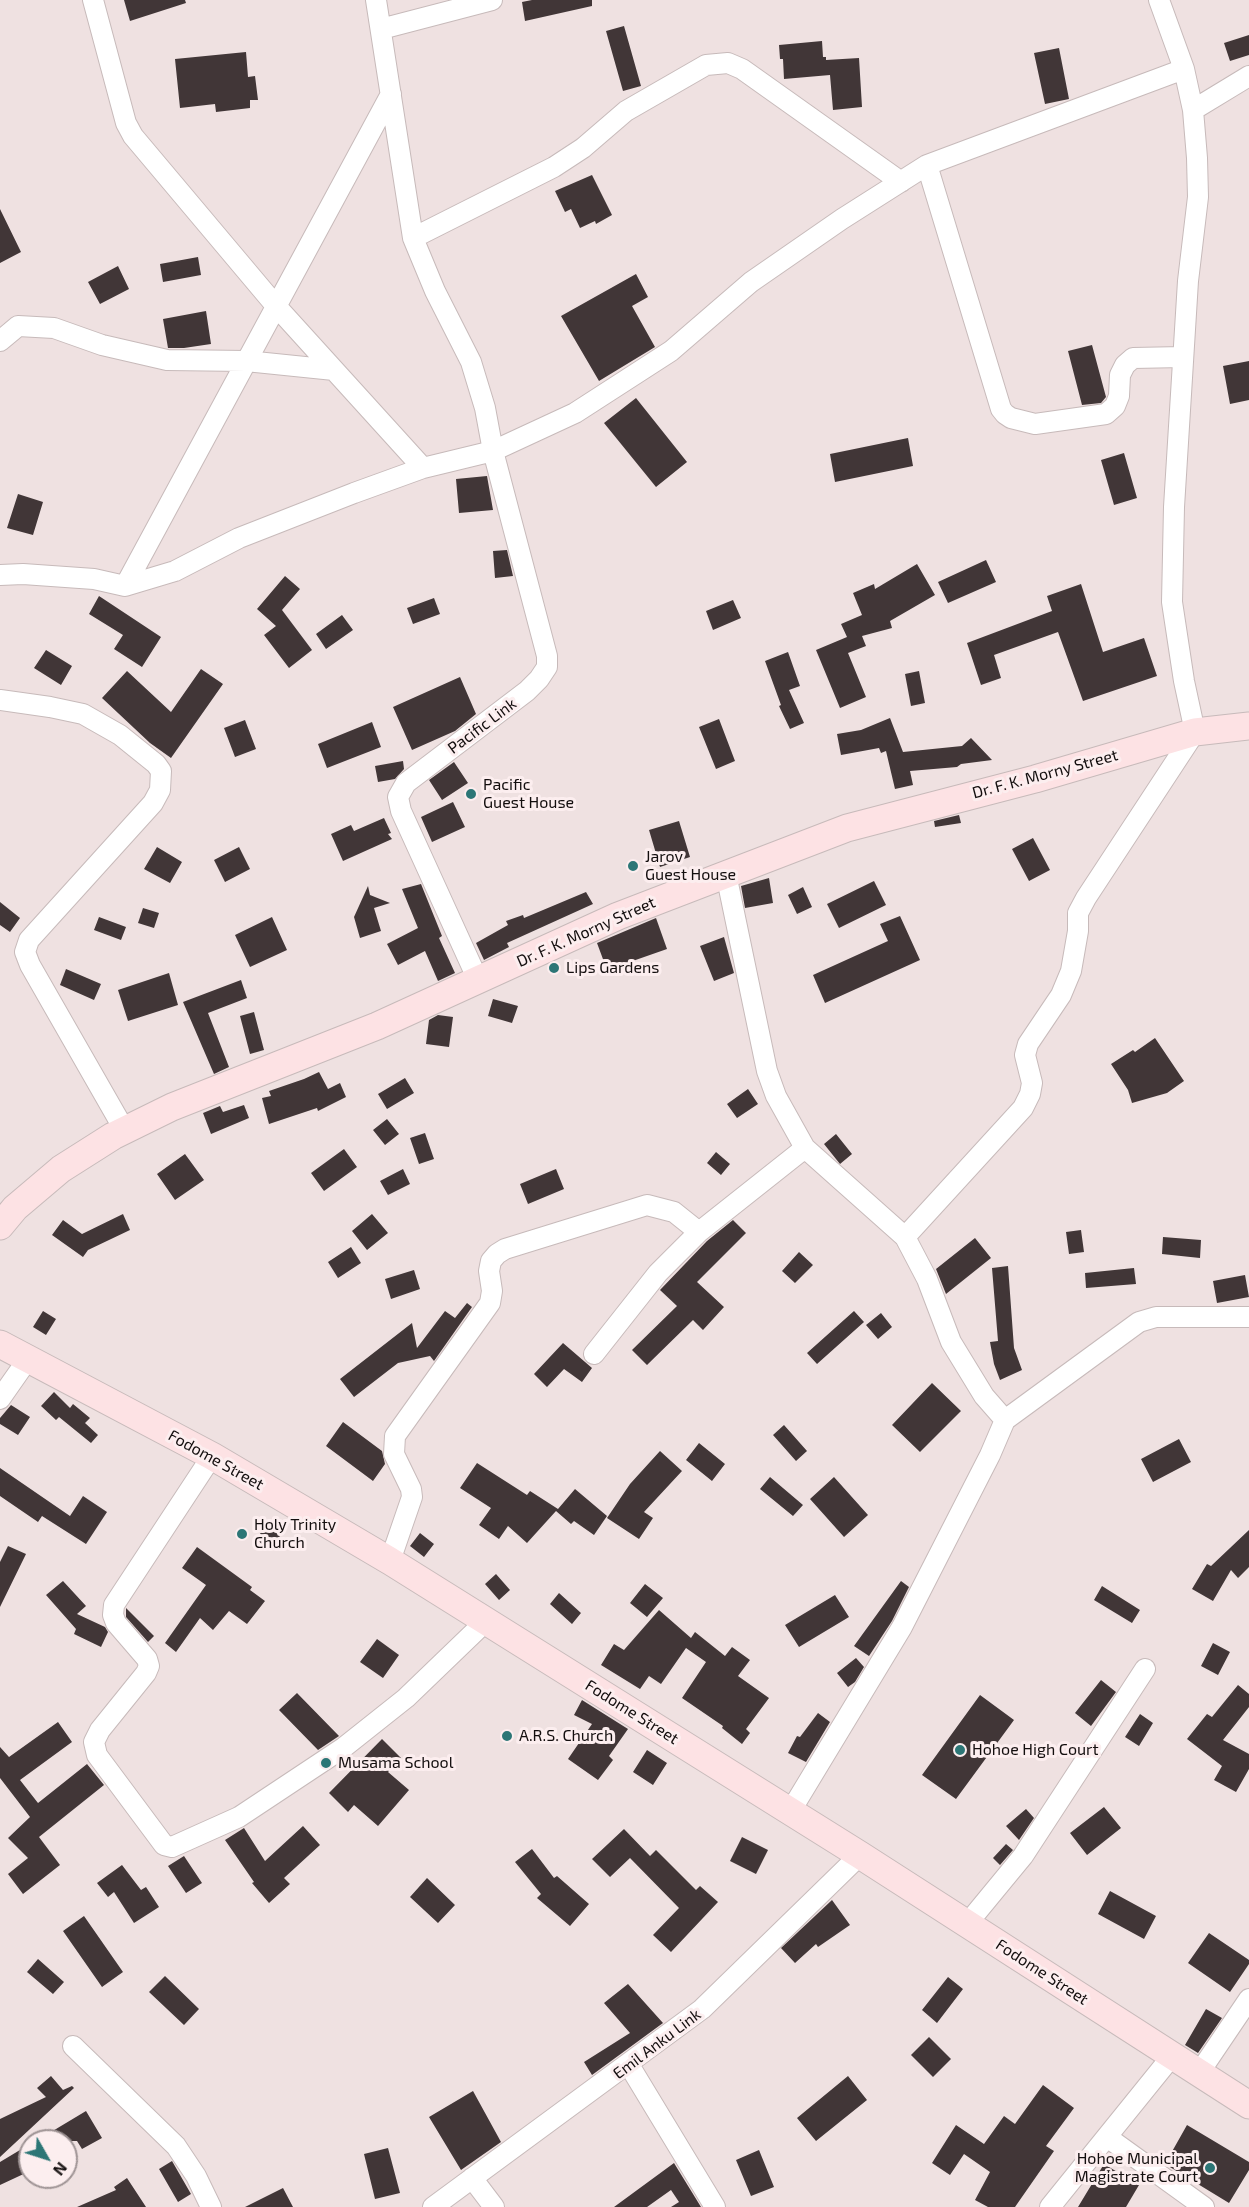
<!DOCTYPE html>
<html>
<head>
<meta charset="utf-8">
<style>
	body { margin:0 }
	#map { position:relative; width:1249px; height:2207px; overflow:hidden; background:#efe1e1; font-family:"Exo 2",sans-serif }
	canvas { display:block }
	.north { position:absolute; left:18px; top:2129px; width:60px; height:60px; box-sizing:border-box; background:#fceeef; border:2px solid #9f9495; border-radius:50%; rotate:129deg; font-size:16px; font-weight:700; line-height:24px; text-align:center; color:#130e0e }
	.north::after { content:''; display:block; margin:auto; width:21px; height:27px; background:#2c7676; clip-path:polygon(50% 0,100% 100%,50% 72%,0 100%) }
</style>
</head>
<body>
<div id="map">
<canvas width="1249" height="2207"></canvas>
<div class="north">N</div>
</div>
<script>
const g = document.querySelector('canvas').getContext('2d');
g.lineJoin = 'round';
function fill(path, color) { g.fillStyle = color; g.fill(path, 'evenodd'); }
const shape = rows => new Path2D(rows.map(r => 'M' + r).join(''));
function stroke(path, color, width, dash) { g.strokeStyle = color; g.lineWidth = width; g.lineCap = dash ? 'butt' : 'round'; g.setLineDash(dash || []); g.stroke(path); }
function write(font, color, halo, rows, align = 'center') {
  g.font = font + ' "Exo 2",sans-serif'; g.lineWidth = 6; g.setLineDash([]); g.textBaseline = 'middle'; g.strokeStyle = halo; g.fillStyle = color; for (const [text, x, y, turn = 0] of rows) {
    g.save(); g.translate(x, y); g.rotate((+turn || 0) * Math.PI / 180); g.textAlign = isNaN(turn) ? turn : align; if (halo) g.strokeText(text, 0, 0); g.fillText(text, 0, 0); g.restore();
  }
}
const building = shape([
	[124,0,185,0,186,3,130,21],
	[532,0,592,0,592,6,525,21,522,2],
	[624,26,641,86,623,91,606,31],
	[1249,35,1249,55,1230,61,1224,43],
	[822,41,823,57,826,57,826,60,859,58,862,107,833,110,830,75,784,79,783,59,780,59,779,45],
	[1059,48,1069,99,1045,104,1034,53],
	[246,52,248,77,255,76,258,100,250,100,250,108,216,112,215,104,180,108,175,59],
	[592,175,612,215,596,224,595,221,580,228,571,209,565,212,555,191],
	[0,209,21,252,0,263],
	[198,257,201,275,163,282,160,264],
	[118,266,129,289,100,304,88,282],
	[636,274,648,297,632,306,655,347,599,381,561,316],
	[206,311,211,344,184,348,168,348,163,319],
	[1092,345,1106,397,1101,403,1082,405,1068,351],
	[1249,361,1249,400,1230,404,1223,366],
	[636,398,687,462,656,487,604,423],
	[908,438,913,466,835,482,830,454],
	[1124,453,1137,498,1114,505,1101,460],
	[487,476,493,510,459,513,456,479],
	[18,494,43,502,33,535,7,528],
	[507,550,513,576,495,578,493,551],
	[986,560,996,582,948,603,938,582],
	[917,564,935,595,890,621,892,628,862,636,866,646,848,653,866,697,840,708,816,650,847,637,841,624,862,615,853,593,874,584,875,589],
	[285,576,300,589,282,610,312,650,289,668,264,635,276,626,257,609],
	[1081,584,1103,652,1144,638,1157,676,1083,701,1058,632,994,655,1001,678,981,685,967,643,1052,611,1047,596],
	[99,596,161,637,142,667,114,649,123,635,89,614],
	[434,598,440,614,413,624,407,608],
	[733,600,741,618,713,630,706,611],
	[342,615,353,630,326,649,316,634],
	[46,650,72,666,61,685,34,668],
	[788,652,800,686,789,690,804,723,790,729,779,706,781,705,765,661],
	[201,669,223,684,171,758,150,743,102,698,127,671,171,712],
	[919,671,925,703,911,706,905,674],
	[460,677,476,714,455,731,412,750,393,707],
	[890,718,903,752,962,746,971,738,992,760,961,764,957,767,910,771,913,785,895,789,886,751,881,753,879,748,841,755,837,734,861,730],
	[719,719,735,761,716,769,699,727],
	[245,720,256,749,235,757,224,728],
	[372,722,381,747,327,768,318,744],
	[403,761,404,769,395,779,378,782,375,766],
	[454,762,468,783,442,800,429,780],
	[453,802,465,827,432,842,421,817],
	[959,815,961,823,935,827,934,821],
	[384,818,391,833,388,834,392,839,343,861,331,834,351,825,354,831],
	[679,821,690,857,660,867,649,830],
	[1033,838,1050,870,1029,881,1012,849],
	[157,847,182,862,170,883,144,869],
	[239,847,250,869,225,882,214,860],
	[769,878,773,903,745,908,741,886],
	[874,881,886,905,839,928,827,904],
	[421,884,442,936,439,938,455,973,438,981,425,951,398,965,387,944,418,928,402,889],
	[368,886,370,895,390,903,374,908,381,931,360,938,354,917],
	[803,887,812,907,797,914,788,895],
	[586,892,593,904,507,943,509,947,484,960,476,943,508,925,506,921,523,915,524,918],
	[0,902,20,918,10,932,0,925],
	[143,908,159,913,154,928,138,923],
	[900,916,920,960,825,1003,813,975,888,941,880,924],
	[99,917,126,927,121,940,94,930],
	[272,917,287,950,250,967,235,935],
	[656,918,667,949,607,970,597,943],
	[724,937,734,973,714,981,700,946],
	[66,969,101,984,94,1000,60,985],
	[169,973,178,1005,128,1021,118,990],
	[241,980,247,998,208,1013,229,1067,214,1074,183,1002],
	[493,999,518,1006,512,1023,488,1016],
	[254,1012,264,1050,250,1054,240,1016],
	[438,1015,453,1017,449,1047,426,1044,429,1020],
	[1155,1038,1184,1081,1167,1093,1132,1103,1128,1090,1111,1064,1133,1050,1135,1052],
	[319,1072,328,1089,340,1083,346,1097,318,1111,317,1108,269,1124,262,1098,271,1096,269,1091,304,1079],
	[405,1078,414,1093,387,1109,378,1094],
	[748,1089,758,1104,737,1118,727,1104],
	[244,1105,249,1118,211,1134,203,1113,220,1106,223,1112],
	[387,1119,399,1134,385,1145,373,1130],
	[425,1133,434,1159,419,1164,410,1138],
	[836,1134,852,1154,840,1164,824,1144],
	[344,1149,357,1167,324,1191,311,1173],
	[716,1152,730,1164,721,1175,707,1163],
	[185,1154,204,1180,175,1200,157,1174],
	[403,1169,410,1184,388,1195,380,1181],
	[556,1169,564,1189,528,1204,520,1184],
	[123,1214,130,1230,88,1250,83,1257,52,1235,63,1220,82,1234],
	[372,1214,388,1233,367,1250,352,1231],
	[733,1220,746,1233,697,1282,724,1307,703,1330,693,1320,647,1365,632,1350,677,1306,660,1290,707,1241],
	[1081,1230,1084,1252,1069,1254,1066,1232],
	[1163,1237,1201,1240,1200,1258,1162,1254],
	[975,1238,991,1258,946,1294,936,1269],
	[351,1247,361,1263,338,1278,328,1262],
	[799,1252,813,1265,795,1283,782,1271],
	[1008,1266,1014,1348,1022,1370,1000,1380,994,1364,990,1342,998,1341,992,1268],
	[1134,1268,1136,1284,1086,1288,1085,1273],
	[414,1270,420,1289,391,1299,385,1279],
	[1245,1275,1249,1297,1217,1303,1213,1281],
	[467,1303,472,1307,434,1361,430,1356,398,1363,354,1397,340,1379,412,1323,417,1348,445,1311,455,1318],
	[43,1311,56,1319,46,1335,33,1327],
	[854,1311,864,1322,817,1364,807,1353],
	[881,1313,892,1327,878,1339,866,1325],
	[563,1343,592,1368,582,1382,564,1369,547,1387,534,1374],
	[932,1383,961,1411,920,1452,892,1425],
	[54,1392,70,1408,73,1404,90,1418,85,1423,98,1435,91,1443,59,1417,56,1420,41,1406],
	[11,1405,30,1417,18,1435,0,1424,0,1418],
	[343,1422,382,1451,385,1464,373,1481,326,1446],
	[784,1425,807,1451,796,1461,773,1435],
	[1179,1439,1191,1462,1153,1482,1141,1459],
	[699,1443,725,1464,712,1481,686,1460],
	[660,1451,682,1471,644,1512,653,1518,639,1539,607,1518,630,1484],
	[477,1463,527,1495,530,1491,558,1509,575,1489,607,1516,594,1535,574,1521,571,1524,556,1511,527,1543,508,1526,499,1539,479,1525,491,1508,460,1488],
	[0,1468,70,1516,83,1496,107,1512,86,1544,42,1516,38,1522,0,1496],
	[770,1477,803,1505,793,1516,760,1489],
	[834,1477,868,1515,844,1537,810,1499],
	[267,1525,280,1536,268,1549,256,1539],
	[1249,1530,1249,1567,1238,1578,1231,1570,1213,1601,1192,1589,1207,1564,1211,1566],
	[420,1533,434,1544,424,1557,410,1546],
	[8,1546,26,1554,0,1607,0,1562],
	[197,1547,252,1587,250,1590,265,1601,247,1624,229,1611,213,1630,200,1618,176,1652,165,1643,206,1585,182,1568],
	[496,1574,510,1590,499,1600,485,1584],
	[63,1581,86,1606,77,1614,105,1627,108,1632,101,1647,74,1634,76,1629,46,1595],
	[901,1581,909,1587,892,1621,869,1656,854,1646],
	[645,1584,663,1598,647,1617,630,1603],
	[1102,1586,1140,1610,1132,1623,1094,1600],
	[559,1593,581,1613,572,1624,550,1604],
	[835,1595,849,1617,799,1647,785,1625],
	[126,1608,154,1636,148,1642,126,1617],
	[659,1610,691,1638,695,1632,725,1656,732,1647,750,1660,738,1676,769,1698,746,1729,750,1733,742,1744,722,1728,723,1726,682,1698,706,1662,686,1648,661,1684,649,1676,640,1689,601,1665,614,1644,624,1650],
	[377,1639,399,1655,383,1678,360,1662],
	[1213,1643,1230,1652,1218,1675,1201,1666],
	[856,1658,864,1667,855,1682,848,1687,837,1673],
	[1101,1680,1116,1692,1091,1726,1075,1713],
	[1238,1685,1249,1694,1249,1707,1223,1740,1249,1754,1249,1769,1236,1792,1214,1780,1222,1766,1187,1739,1207,1714,1212,1717],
	[297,1693,339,1736,318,1750,279,1710],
	[980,1695,1014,1720,956,1799,922,1775],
	[582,1700,628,1729,609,1756,613,1760,598,1780,568,1759,592,1724,574,1715],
	[818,1713,830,1722,806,1762,788,1753,797,1736,800,1737],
	[1140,1714,1153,1723,1139,1746,1125,1737],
	[58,1722,72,1742,20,1780,38,1803,87,1764,104,1785,39,1837,60,1865,23,1894,8,1874,28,1858,8,1838,30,1817,0,1778,0,1747,9,1757],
	[382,1739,401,1758,388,1772,409,1790,378,1826,354,1805,348,1812,329,1793],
	[647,1750,667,1763,653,1785,633,1772],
	[1104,1807,1121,1828,1087,1855,1070,1833],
	[1026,1809,1034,1818,1019,1840,1006,1826],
	[303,1826,320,1845,284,1878,290,1884,269,1903,252,1883,254,1882,225,1840,244,1828,265,1861],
	[624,1829,650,1856,656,1850,696,1890,700,1886,718,1902,671,1952,653,1935,679,1908,630,1858,610,1877,592,1859],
	[742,1837,768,1850,756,1874,730,1861],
	[1006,1844,1013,1850,1000,1865,993,1858],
	[532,1849,554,1878,557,1876,589,1904,570,1926,537,1898,541,1894,515,1862],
	[184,1856,202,1883,186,1893,168,1866],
	[122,1865,141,1890,146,1887,159,1907,134,1923,114,1892,108,1897,97,1883],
	[427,1878,455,1905,438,1923,410,1897],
	[1110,1891,1156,1916,1144,1939,1098,1914],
	[832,1900,850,1925,818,1947,816,1944,795,1963,781,1948],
	[84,1916,123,1972,102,1987,63,1931],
	[1209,1933,1249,1960,1249,1964,1230,1992,1188,1963],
	[38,1959,64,1982,53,1994,27,1972],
	[165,1976,199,2009,184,2025,149,1992],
	[948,1977,963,1989,937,2023,922,2010],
	[628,1984,663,2023,592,2075,584,2062,630,2033,604,2003],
	[1206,2009,1222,2018,1198,2053,1185,2045],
	[929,2037,951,2059,933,2077,911,2055],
	[51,2076,63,2090,72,2086,74,2088,0,2157,0,2119,46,2097,37,2088],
	[848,2076,867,2100,816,2141,797,2118],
	[1043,2085,1074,2108,1046,2146,1054,2151,1015,2207,988,2207,975,2200,990,2172,964,2154,950,2175,932,2163,956,2125,984,2144,1004,2116,1015,2124],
	[473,2091,501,2142,461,2170,429,2117],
	[86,2111,102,2138,82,2149,77,2141,36,2141],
	[1187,2125,1249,2162,1249,2170,1229,2203,1165,2164],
	[30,2144,30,2171,0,2185,0,2162],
	[388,2148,400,2193,375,2199,364,2154],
	[759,2150,774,2187,751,2196,736,2160],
	[172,2161,191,2194,178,2202,159,2169],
	[674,2163,701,2207,671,2207,679,2202,671,2190,647,2207,614,2207],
	[1104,2164,1139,2185,1126,2207,1078,2207],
	[127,2178,146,2207,77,2207,116,2190,114,2187],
	[283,2188,293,2207,245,2207]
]);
const street = shape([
	[93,0,126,123,133,136,276,306,423,468],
	[376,0,413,238,435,291,471,362,485,408,493,451,575,413,671,351,751,282,842,219,927,165,1184,69],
	[381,29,492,0],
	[1193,110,1249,76],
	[927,165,1001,409,1005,414,1011,418,1035,424,1106,414,1115,406,1119,396,1120,375,1125,365,1133,358,1183,357],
	[413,238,554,167,583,148,626,111,706,65,728,63,742,69,901,182],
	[0,341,18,326,54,328,102,345,167,360,246,361,334,370],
	[0,575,23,574,94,579,125,586,175,571,239,538,354,493,423,468,493,451,547,656,547,667,539,679,527,691,406,783,398,797,401,811,478,980],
	[125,586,391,94],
	[0,700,50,707,83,714,120,735,156,764,161,771,160,790,153,803,29,940,25,952,30,965,125,1131],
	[726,874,767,1071,776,1096,805,1148,905,1237,927,1279,951,1342,984,1396,1005,1420],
	[905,1237,1023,1108,1030,1094,1032,1083,1025,1055,1028,1044,1061,995,1071,971,1078,931,1078,913,1086,898,1195,732,1184,681,1172,602,1174,507,1188,281,1198,197,1197,158,1193,110,1184,69,1159,0],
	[594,1354,658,1273,699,1232,805,1148],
	[0,1399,28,1359],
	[212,1456,114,1605,113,1615,116,1623,147,1659,149,1666,146,1673,100,1730,94,1742,97,1755,164,1845,172,1847,181,1843,239,1817,343,1748,406,1698,486,1621],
	[390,1561,412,1497,411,1489,394,1454,395,1436,490,1303,492,1291,489,1271,491,1261,497,1254,505,1249,647,1205,674,1212,699,1232],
	[790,1812,902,1627,990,1455,1005,1420,1139,1322,1156,1317,1249,1317],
	[967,1924,1023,1856,1145,1669],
	[73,2046,176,2146,196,2176,211,2207],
	[629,2065,715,2207],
	[1199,2073,1249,1999],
	[1107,2137,1204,2207],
	[472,2178,494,2207],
	[433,2207,702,2009,860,1855],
	[1050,2207,1172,2056]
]);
const secondary = shape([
	[0,1226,15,1208,61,1169,113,1136,172,1107,377,1026,618,916,847,828,1035,779,1195,732,1249,726],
	[0,1344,212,1456,390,1561,860,1855,1249,2105]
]);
const markers = [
	[471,794,6,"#2c7676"],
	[633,866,6,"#2c7676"],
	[554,968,6,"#2c7676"],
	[242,1534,6,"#2c7676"],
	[507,1736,6,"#2c7676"],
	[960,1750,6,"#2c7676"],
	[326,1763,6,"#2c7676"],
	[1210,2168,6,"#2c7676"]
];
const streetNames = [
	["Pacific Link",482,726,-37],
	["Dr. F. K. Morny Street",1045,774,-15],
	["Dr. F. K. Morny Street",586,932,-24],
	["Fodome Street",216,1460,29],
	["Fodome Street",632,1712,32],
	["Fodome Street",1042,1972,33],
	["Emil Anku Link",657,2044,-37]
];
const poiNames = [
	["Pacific",483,785],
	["Guest House",483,803],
	["Jarov",645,857],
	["Guest House",645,875],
	["Lips Gardens",566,968],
	["Holy Trinity",254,1525],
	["Church",254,1543],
	["A.R.S. Church",519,1736],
	["Hohoe High Court",972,1750],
	["Musama School",338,1763],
	["Hohoe Municipal",1198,2159,"right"],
	["Magistrate Court",1198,2177,"right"]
];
fill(building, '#413637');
stroke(street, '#c7baba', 22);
stroke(secondary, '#c7baba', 29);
stroke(street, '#fff', 20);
stroke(secondary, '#fde2e4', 27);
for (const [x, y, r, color] of markers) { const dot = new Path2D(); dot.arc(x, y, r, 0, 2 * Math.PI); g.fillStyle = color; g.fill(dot); stroke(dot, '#fceeef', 2); }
write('16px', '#130e0e', '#fceeef', streetNames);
write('16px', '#130e0e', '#fceeef', poiNames, 'left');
</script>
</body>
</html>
